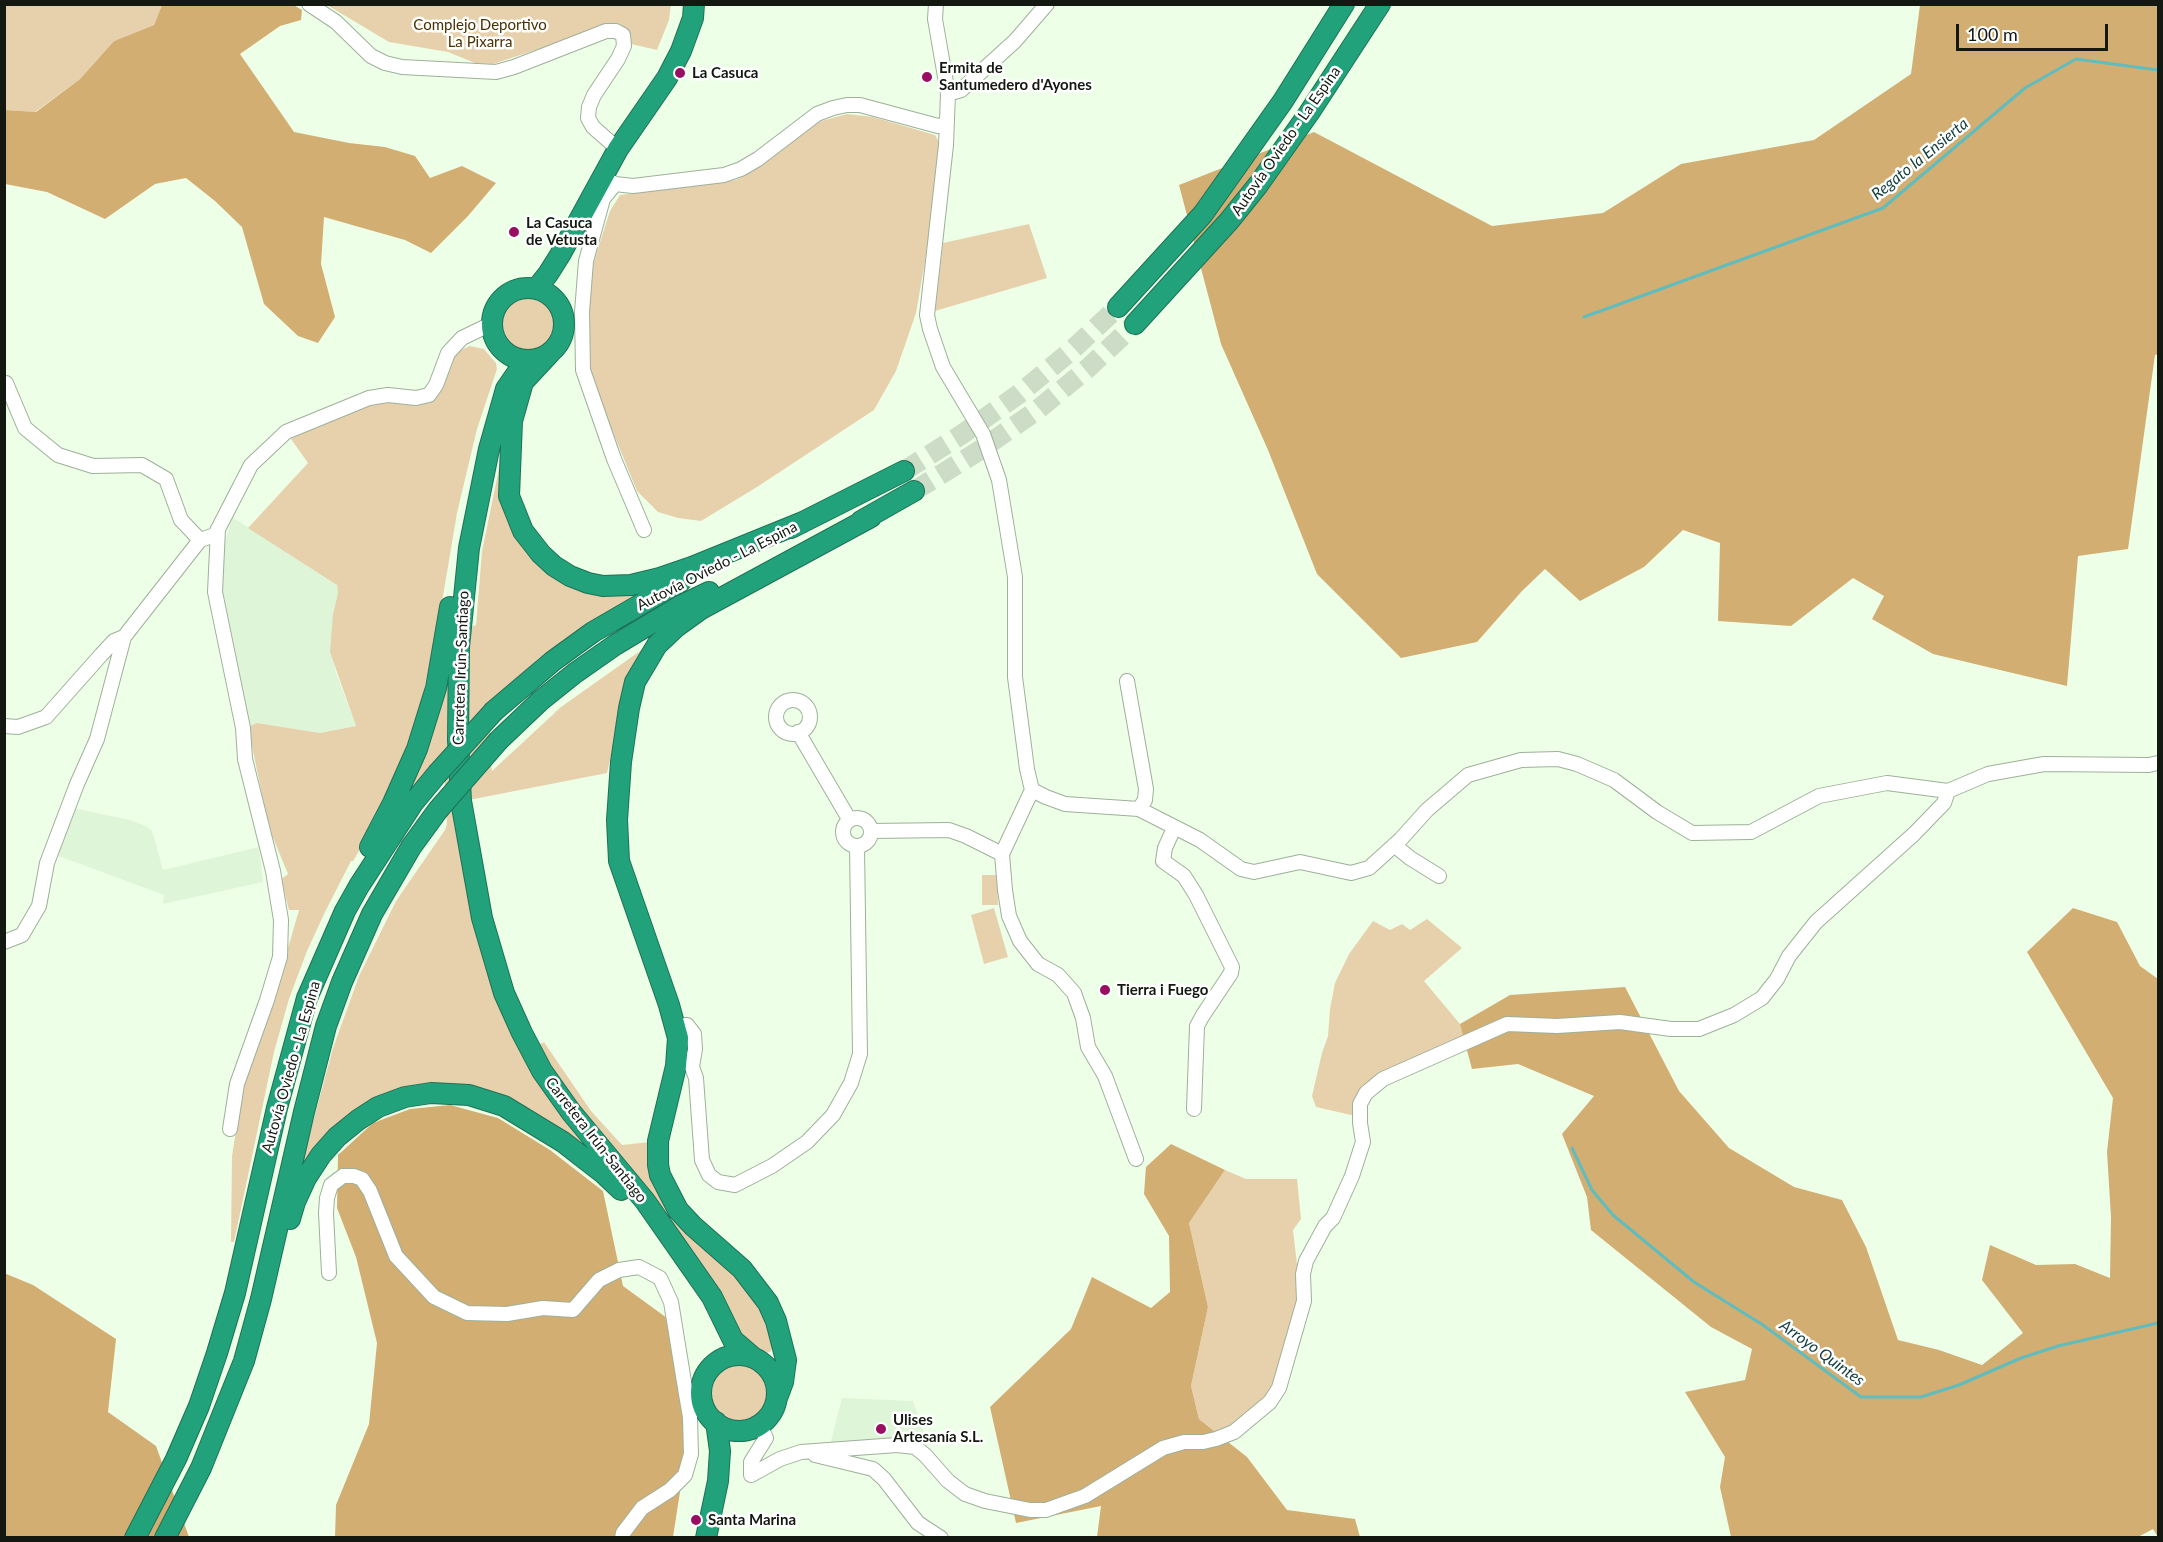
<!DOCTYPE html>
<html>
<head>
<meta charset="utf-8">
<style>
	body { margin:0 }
	#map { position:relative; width:2163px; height:1542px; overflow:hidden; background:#edffe7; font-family:Lato,sans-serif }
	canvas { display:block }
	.frame { position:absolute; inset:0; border:6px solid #131911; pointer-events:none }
	.scale { position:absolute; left:1956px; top:24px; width:152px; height:27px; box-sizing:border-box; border:3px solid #131911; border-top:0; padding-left:8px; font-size:18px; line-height:21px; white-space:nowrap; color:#131911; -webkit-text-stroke:4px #fff; paint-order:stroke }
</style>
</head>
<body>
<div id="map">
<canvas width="2163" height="1542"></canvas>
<div class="frame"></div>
<div class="scale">100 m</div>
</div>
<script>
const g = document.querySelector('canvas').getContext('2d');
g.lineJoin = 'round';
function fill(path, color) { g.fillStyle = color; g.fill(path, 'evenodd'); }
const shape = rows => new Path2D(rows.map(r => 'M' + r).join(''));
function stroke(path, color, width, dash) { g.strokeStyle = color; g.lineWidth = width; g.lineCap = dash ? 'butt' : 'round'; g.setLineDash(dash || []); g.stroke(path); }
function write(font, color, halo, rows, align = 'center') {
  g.font = font + ' Lato,sans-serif'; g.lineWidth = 5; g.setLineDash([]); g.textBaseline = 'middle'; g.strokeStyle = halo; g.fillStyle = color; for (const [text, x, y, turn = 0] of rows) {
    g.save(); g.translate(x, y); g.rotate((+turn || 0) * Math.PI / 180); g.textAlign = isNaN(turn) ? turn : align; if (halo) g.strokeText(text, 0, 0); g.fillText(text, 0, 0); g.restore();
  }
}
const built = shape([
	[232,517,337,585,338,593,333,614,335,670,356,726,320,733,257,723,248,727,218,590,222,551],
	[73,808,130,820,145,826,151,830,154,837,163,870,259,847,263,882,163,904,164,895,56,855],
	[842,1398,913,1401,928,1444,923,1451,830,1445]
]);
const green = shape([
	[4,5,162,5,154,25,114,41,80,79,35,112,5,110],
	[327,5,671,5,669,20,657,50,631,44,623,26,618,23,493,64,475,63,448,52,389,42],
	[847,114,873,117,935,135,941,146,928,244,916,313,896,371,874,410,757,487,701,521,678,518,658,512,637,491,592,381,587,320,593,264,610,211,620,195,736,180,757,168,818,122],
	[1029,224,1047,278,935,311,943,243],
	'499 325a29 29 0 1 1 58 0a29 29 0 1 1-58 0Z',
	[470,346,484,349,496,363,497,369,477,429,457,513,442,602,420,710,411,740,365,841,353,861,351,861,325,912,307,951,289,999,274,1052,234,1242,231,1242,232,1156,244,1080,279,979,299,910,289,910,281,879,288,874,269,828,248,727,257,723,320,733,356,726,330,652,333,614,338,593,337,585,248,528,308,463,291,439,317,425,371,402,387,400,420,403,453,356,459,351],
	[503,449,528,551,639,594,571,635,539,658,486,706,491,737,488,740,492,771,561,707,633,656,643,649,644,645,654,638,619,737,613,747,607,773,469,800,468,628,476,625,482,551],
	[453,624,447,745,459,848,481,947,606,1168,526,1112,404,1093,299,1174,333,1048,359,976,396,901,445,830,447,824,443,754,402,806],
	[982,875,997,875,998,905,982,905],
	[994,908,1008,957,984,964,971,915],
	[1427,919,1462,948,1424,981,1460,1024,1464,1037,1367,1084,1358,1099,1355,1114,1351,1115,1316,1107,1312,1096,1322,1053,1328,1036,1330,1009,1335,983,1349,954,1373,921,1390,930,1402,924,1410,930],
	[544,1042,591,1111,622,1145,650,1142,649,1159,741,1280,767,1319,773,1347,770,1352,762,1354,741,1338,701,1264,681,1234,573,1101,537,1046],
	[1225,1170,1246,1179,1297,1179,1301,1219,1293,1230,1301,1298,1281,1365,1271,1390,1262,1400,1237,1422,1218,1434,1199,1419,1191,1386,1208,1307,1189,1223],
	'708 1394a30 30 0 1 1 60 0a30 30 0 1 1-60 0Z'
]);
const forest = shape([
	[162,5,292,4,302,10,301,20,280,26,240,54,294,132,349,143,385,147,415,156,430,178,462,166,496,183,468,216,431,253,405,240,324,217,321,264,335,317,318,343,298,336,264,304,242,227,215,201,186,178,155,184,105,219,47,192,5,184,5,110,36,112,80,79,114,41,154,25],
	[1920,5,2158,5,2158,354,2155,355,2128,549,2078,556,2067,686,1933,654,1872,619,1884,596,1853,578,1791,626,1718,621,1720,543,1683,530,1644,567,1580,601,1545,569,1522,591,1477,642,1401,658,1317,574,1268,450,1221,344,1179,185,1314,132,1492,226,1603,213,1681,164,1814,140,1911,74],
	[2073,908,2117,922,2140,966,2158,979,2158,1537,2153,1529,2136,1538,1731,1537,1720,1487,1725,1457,1685,1392,1745,1380,1752,1349,1711,1327,1591,1230,1587,1197,1562,1134,1594,1096,1518,1064,1472,1069,1460,1024,1510,995,1625,987,1679,1091,1729,1148,1794,1187,1842,1200,1866,1247,1898,1340,1939,1350,1982,1365,2023,1333,1982,1280,1990,1245,2036,1265,2075,1264,2110,1278,2111,1217,2107,1152,2113,1098,2027,952],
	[450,1105,498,1118,550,1150,603,1191,623,1286,667,1318,687,1447,673,1537,335,1538,336,1505,369,1424,377,1343,356,1257,337,1208,338,1155,373,1123,410,1109],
	[1171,1144,1225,1170,1189,1223,1208,1307,1191,1386,1199,1419,1247,1457,1287,1510,1355,1519,1360,1537,1097,1537,1101,1506,1016,1523,990,1407,1071,1329,1092,1277,1151,1308,1170,1292,1169,1236,1144,1194,1146,1167],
	[4,1273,33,1285,116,1339,108,1412,156,1446,189,1537,5,1537]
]);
const stream = shape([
	[1584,317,1883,208,2025,88,2076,59,2158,70],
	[1572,1148,1592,1190,1613,1215,1694,1282,1763,1325,1861,1397,1921,1397,1959,1385,2021,1358,2058,1346,2158,1323]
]);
const highwayTunnel = shape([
	[904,471,961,435,1019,394,1072,350,1118,307],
	[914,491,977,452,1036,411,1087,369,1135,324]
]);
const minor = shape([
	[309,4,336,22,371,56,385,63,402,67,496,72,514,67,606,31,616,31,623,35,624,46,618,59,594,95,589,107,588,118,593,127,618,149],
	[936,4,935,19,948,94,946,145,927,315,930,329,943,367,983,434,999,480,1015,577,1015,677,1027,769,1032,790,1002,854,1005,890,1009,916,1020,941,1038,964,1058,975,1074,993,1083,1018,1088,1047,1105,1076,1136,1159],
	[948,94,961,90,1015,41,1047,4],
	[602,176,615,184,633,186,724,175,741,169,758,159,817,114,833,108,847,105,860,105,938,126,946,125],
	[615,184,603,199,586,261,582,312,583,370,614,459,644,530],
	[6,383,25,428,58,455,93,466,142,465,166,479,181,520,200,540,215,535,251,465,286,432,369,398,388,395,416,398,429,395,436,385,448,353,462,338,491,324],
	[218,529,215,592,243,728,245,759,273,871,281,920,280,957,267,1000,237,1084,230,1129],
	[1127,681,1146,789,1145,800,1139,809],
	'776 717a17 17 0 1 1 34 0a17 17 0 1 1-34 0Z',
	[4,726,18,727,46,717,101,655,114,641,124,637],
	[798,732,849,819],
	[1032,790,1046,797,1065,804,1139,809,1200,840,1241,869,1254,872,1300,862,1351,873,1369,868,1400,840,1427,810,1468,775,1521,760,1558,759,1577,764,1614,780,1657,812,1692,833,1751,832,1819,796,1887,783,1948,791,1988,774,2044,764,2149,765,2158,763],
	'843 832a14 14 0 1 1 28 0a14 14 0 1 1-28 0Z',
	[1174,828,1165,848,1163,861,1184,876,1196,895,1232,967,1231,973,1203,1015,1197,1026,1194,1109],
	[871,831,949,830,966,836,1002,854],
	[1394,845,1410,858,1439,876],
	[4,942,22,935,39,906,47,863,77,784,97,739,124,637,200,540],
	[675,1026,687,1025,694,1034,695,1049,692,1067,696,1078,702,1160,709,1175,718,1182,735,1185,772,1166,807,1142,833,1115,851,1083,860,1054,857,846],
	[329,1273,326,1213,327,1198,331,1185,343,1176,354,1176,362,1179,370,1191,396,1256,434,1297,467,1313,507,1314,543,1308,573,1310,599,1280,619,1270,639,1267,660,1278,671,1302,686,1394],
	[760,1425,766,1438,751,1462,751,1475,780,1459,801,1452,897,1445,915,1447,925,1455,948,1481,965,1494,985,1501,1030,1510,1046,1510,1085,1496,1163,1448,1184,1442,1203,1442,1216,1439,1234,1432,1270,1402,1279,1388,1304,1301,1303,1274,1306,1261,1325,1226,1333,1218,1352,1176,1363,1142,1360,1123,1360,1104,1366,1093,1383,1079,1507,1024,1557,1026,1620,1022,1671,1029,1699,1029,1734,1015,1762,998,1777,979,1789,956,1816,922,1914,834,1944,803,1948,791],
	[815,1455,873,1469,884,1479,918,1523,941,1538],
	[622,1538,623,1533,642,1508,670,1490,685,1475,691,1454,690,1417,686,1394,700,1392]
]);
const highway = shape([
	'492 324a36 36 0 1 1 72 0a36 36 0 1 1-72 0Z',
	[536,289,548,274,560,255,618,149,667,78,681,51,693,18,694,4],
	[1118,307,1203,214,1283,101,1344,4],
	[1135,324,1229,221,1258,185,1309,113,1380,4],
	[550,353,523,382,512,421,509,496,523,531,541,554,554,566,570,576,588,583,603,586,631,585,660,578,692,567,803,522],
	[529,361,517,373,506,389,489,449,469,548,459,647,458,740,461,801,482,918,504,993,522,1033,542,1071,571,1112,645,1201,712,1297,733,1340,754,1358],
	[861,521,914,491],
	[791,528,904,471],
	[494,711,553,661,593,632,681,581],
	[499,740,540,701,575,673,615,645,680,606,709,592],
	[370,847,393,803,417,749,436,688,450,607],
	[290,1219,295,1202,306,1178,321,1155,337,1137,358,1120,378,1107,405,1097,431,1093,469,1095,504,1106,563,1142,603,1173,621,1190],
	'701 1393a38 38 0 1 1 76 0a38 38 0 1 1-76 0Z',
	[777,1398,783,1382,786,1360,776,1321,768,1303,742,1269,693,1226,678,1210,660,1175,658,1165,658,1141,676,1066,678,1038,669,1005,619,861,617,820,621,762,629,708,635,682,657,645,676,627,701,609,871,517],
	[135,1538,176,1459,199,1406,217,1353,235,1293,277,1108,307,998,345,911,359,886,413,803,437,774],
	[165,1538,201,1468,244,1361,261,1299,304,1112,326,1026,342,982,372,914,411,847,438,810],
	[706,1538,718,1481,720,1451,716,1422]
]);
const highwayBridge = shape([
	[437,774,494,711],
	[438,810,499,740]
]);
const markers = [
	[680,73,6,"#990e61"],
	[927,77,6,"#990e61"],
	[514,232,6,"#990e61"],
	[1105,990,6,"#990e61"],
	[881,1429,6,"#990e61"],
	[696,1520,6,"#990e61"]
];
const parkNames = [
	["Complejo Deportivo",480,25],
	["La Pixarra",480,42]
];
const poiNames = [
	["Ermita de",939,68],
	["Santumedero d'Ayones",939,85],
	["La Casuca",692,73],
	["La Casuca",526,223],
	["de Vetusta",526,240],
	["Tierra i Fuego",1117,990],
	["Ulises",893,1420],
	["Artesanía S.L.",893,1437],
	["Santa Marina",708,1520]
];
const streetNames = [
	["Autovía Oviedo - La Espina",1286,141,-55],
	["Autovía Oviedo - La Espina",717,566,-27],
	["Carretera Irún-Santiago",461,668,-88],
	["Autovía Oviedo - La Espina",291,1067,-74],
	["Carretera Irún-Santiago",596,1140,52]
];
const waterNames = [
	["Regato la Ensierta",1920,159,-39],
	["Arroyo Quintes",1822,1353,36]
];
fill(built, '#dff5d7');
fill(green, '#e7d1ad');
fill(forest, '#d2ae73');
stroke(stream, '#60bcbd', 3);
stroke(highwayTunnel, '#ccdcc7', 20, [20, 10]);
stroke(minor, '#9fb09a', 16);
stroke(highway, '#1d7256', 22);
stroke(minor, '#fff', 14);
stroke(highway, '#22a27b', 20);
stroke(highwayBridge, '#1d7256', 22, []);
stroke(highwayBridge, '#22a27b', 20);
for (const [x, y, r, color] of markers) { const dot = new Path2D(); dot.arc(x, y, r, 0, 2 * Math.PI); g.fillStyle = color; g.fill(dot); stroke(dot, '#fff', 2); }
write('15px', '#493100', '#fff', parkNames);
write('bold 15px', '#131911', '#fff', poiNames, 'left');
write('15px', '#131911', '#fff', streetNames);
write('italic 16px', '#123d3e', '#fff', waterNames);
</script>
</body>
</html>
